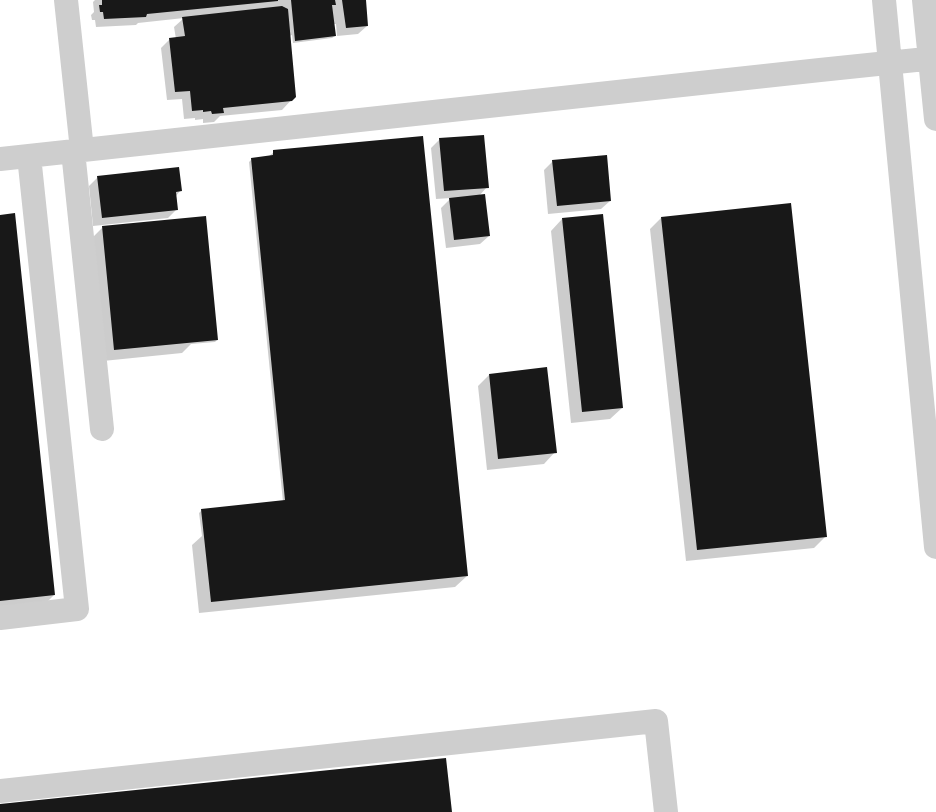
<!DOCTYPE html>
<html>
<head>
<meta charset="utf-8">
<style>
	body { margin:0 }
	canvas { display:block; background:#fff }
</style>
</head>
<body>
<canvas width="936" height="812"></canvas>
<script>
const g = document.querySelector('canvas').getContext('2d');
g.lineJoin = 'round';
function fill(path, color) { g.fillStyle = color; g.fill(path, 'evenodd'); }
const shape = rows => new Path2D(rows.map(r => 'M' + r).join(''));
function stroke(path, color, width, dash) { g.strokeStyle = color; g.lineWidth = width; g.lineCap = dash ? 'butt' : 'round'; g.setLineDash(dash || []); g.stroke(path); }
const shadow = shape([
	[95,0,364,0,367,26,358,34,337,36,336,24,333,24,335,36,332,38,293,43,292,35,289,36,295,96,282,110,220,116,214,122,203,123,203,119,195,120,195,118,184,119,182,99,167,100,161,48,169,40,176,39,174,27,184,18,138,23,136,25,96,27,95,20,92,20,91,15,94,12,93,2],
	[440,139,487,187,479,196,489,236,480,244,446,248,441,208,451,198,436,199,431,148],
	[274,152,467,576,455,587,199,613,192,545,202,536,199,513,202,510,283,502,249,162,252,159,268,157],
	[553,161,610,201,601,209,548,214,544,170],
	[98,177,180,191,176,196,177,209,168,218,93,226,89,186],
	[0,216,54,595,43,606,0,611],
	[661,218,826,536,814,548,686,561,650,229],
	[562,219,622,408,610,419,571,423,551,231],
	[102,228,217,340,215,342,191,344,182,353,103,361,91,239],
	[489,375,555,452,544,464,487,470,478,386]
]);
const building = shape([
	[102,0,278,0,278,1,147,14,146,17,104,19,103,12,100,12,99,5,102,5],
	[291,0,335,0,336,5,332,5,336,36,295,41],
	[342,0,366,0,368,26,346,28],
	[282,6,288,9,296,97,292,101,223,108,224,113,212,114,211,111,203,112,203,110,192,111,190,91,175,92,169,38,185,36,182,17],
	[484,135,489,188,444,191,439,138],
	[423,136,468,576,211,602,201,509,285,500,251,158,273,155,273,150],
	[607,155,611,201,557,206,552,160],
	[179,167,182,191,176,192,178,210,102,218,97,176],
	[485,194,490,236,454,240,449,198],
	[791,203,827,537,697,550,661,217],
	[15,213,55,595,0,601,0,215],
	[603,214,623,408,582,412,562,218],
	[206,216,218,340,114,350,102,226],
	[547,367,557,453,498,459,489,374],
	[446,758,452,812,0,812,0,804]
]);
const minor = shape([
	[66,0,82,150],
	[884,0,936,547],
	[924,0,936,119],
	[73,151,102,429],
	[0,159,820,70,936,58],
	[0,618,77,609,29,156],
	[0,791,656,721,666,812]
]);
fill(shadow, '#0003');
fill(building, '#181818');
stroke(minor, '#cecece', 24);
</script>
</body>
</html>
